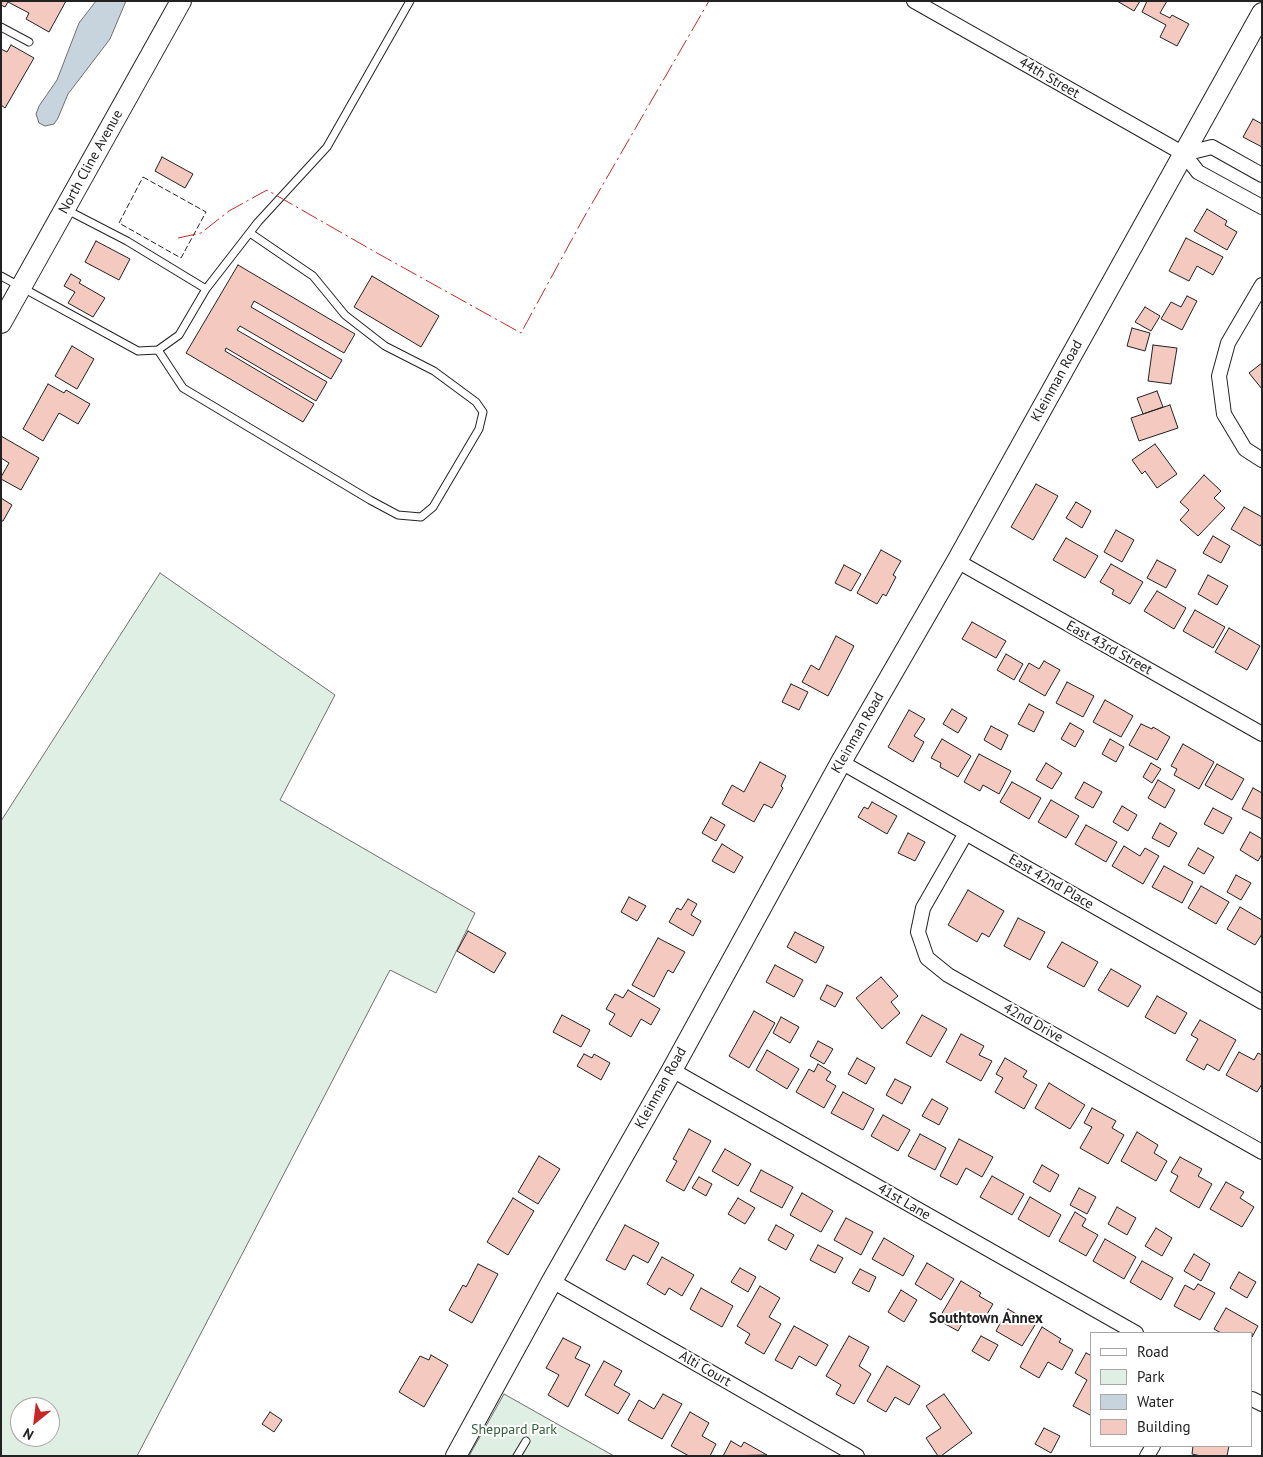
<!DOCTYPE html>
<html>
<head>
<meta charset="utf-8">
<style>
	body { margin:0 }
	#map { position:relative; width:1263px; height:1457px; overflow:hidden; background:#fff; font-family:"PT Sans",sans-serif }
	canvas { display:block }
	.frame { position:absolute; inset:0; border:2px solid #222; pointer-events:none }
	.legend { position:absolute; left:1090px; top:1332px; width:162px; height:115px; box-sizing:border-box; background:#fff; border:1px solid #a7a7a7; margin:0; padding:6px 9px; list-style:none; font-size:15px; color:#222 }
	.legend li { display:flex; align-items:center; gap:10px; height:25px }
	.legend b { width:25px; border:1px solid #a7a7a7 }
	.north { position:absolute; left:10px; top:1397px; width:50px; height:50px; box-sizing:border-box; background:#fff; border:1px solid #a7a7a7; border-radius:50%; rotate:209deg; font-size:14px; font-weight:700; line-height:20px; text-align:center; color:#222 }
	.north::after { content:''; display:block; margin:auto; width:18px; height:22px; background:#c62828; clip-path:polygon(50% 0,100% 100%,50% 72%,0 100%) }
</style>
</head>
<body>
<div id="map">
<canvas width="1263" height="1457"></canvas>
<div class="frame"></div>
<ul class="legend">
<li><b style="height:6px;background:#fff"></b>Road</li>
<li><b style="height:14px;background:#e0efe3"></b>Park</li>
<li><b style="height:14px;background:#c7d3dd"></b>Water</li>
<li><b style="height:14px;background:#f3c9c0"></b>Building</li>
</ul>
<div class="north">N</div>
</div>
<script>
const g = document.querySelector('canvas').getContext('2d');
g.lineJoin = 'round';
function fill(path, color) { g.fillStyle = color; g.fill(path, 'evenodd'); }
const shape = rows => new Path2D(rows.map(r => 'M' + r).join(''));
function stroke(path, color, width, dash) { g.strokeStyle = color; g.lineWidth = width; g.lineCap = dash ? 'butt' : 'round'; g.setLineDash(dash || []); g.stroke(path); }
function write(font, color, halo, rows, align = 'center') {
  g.font = font + ' "PT Sans",sans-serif'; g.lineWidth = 4; g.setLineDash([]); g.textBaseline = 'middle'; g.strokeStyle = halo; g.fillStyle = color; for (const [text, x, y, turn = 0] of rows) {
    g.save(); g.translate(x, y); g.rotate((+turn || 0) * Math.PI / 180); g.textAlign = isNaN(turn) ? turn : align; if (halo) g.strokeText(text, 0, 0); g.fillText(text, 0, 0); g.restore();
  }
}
const green = shape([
	[160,573,335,695,280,800,475,913,436,993,390,970,137,1456,1,1456,1,821,160,573],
	[20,1407,50,1407,50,1437,20,1437,20,1407],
	[504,1394,614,1456,469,1456,504,1394]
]);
const water = shape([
	[96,1,126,1,110,39,68,94,58,118,54,124,45,126,39,123,36,114,39,106,57,80,79,23,96,1]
]);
const building = shape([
	[1,1,66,1,49,32,26,19,29,13,8,2,5,7,1,5,1,1],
	[1117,1,1140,1,1134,11,1117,1],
	[1147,1,1167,1,1160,13,1170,18,1172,15,1189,24,1177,46,1160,37,1166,25,1142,12,1147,1],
	[11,45,34,58,5,108,1,105,1,49,7,52,11,45],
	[1253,119,1262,124,1262,147,1243,137,1253,119],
	[162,157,193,174,185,188,155,171,162,157],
	[1207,209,1227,221,1225,225,1237,232,1227,250,1194,231,1207,209],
	[1186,238,1223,257,1213,275,1197,266,1189,281,1169,271,1186,238],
	[96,241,130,259,119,280,85,262,96,241],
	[238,265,355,334,344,353,254,301,251,307,342,360,331,379,240,326,237,330,327,382,316,401,226,348,225,351,314,404,303,422,186,353,238,265],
	[71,274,81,280,79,283,105,298,93,317,68,303,75,292,64,286,71,274],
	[372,276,439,316,421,347,354,307,372,276],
	[1187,296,1197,301,1182,330,1161,319,1171,302,1181,307,1187,296],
	[1145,307,1160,316,1151,331,1135,322,1145,307],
	[1132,328,1150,333,1145,351,1127,346,1132,328],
	[1153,345,1177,348,1171,384,1148,381,1153,345],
	[72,346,94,359,77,389,55,376,72,346],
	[1262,363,1262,389,1249,373,1262,363],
	[48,384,64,393,66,390,90,404,78,424,59,413,43,441,23,429,48,384],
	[1157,391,1163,407,1143,414,1137,398,1157,391],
	[1170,405,1178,428,1139,441,1131,418,1170,405],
	[1,436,39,458,21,490,1,479,1,477,9,463,1,458,1,436],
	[1155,444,1177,474,1157,488,1145,471,1142,474,1132,460,1155,444],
	[1204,475,1221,491,1214,498,1225,508,1198,536,1180,520,1189,510,1180,502,1204,475],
	[1036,484,1058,496,1033,540,1011,527,1036,484],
	[1,498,12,505,3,521,1,521,1,498],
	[1076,502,1091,511,1082,528,1066,518,1076,502],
	[1244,507,1262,517,1262,543,1260,546,1231,529,1244,507],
	[1116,530,1134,540,1122,562,1104,552,1116,530],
	[1213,536,1230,546,1221,563,1203,553,1213,536],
	[1066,538,1098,556,1085,578,1053,560,1066,538],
	[881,550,901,561,893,575,896,577,886,596,883,594,877,604,857,593,881,550],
	[1157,560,1176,570,1166,588,1147,578,1157,560],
	[1111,564,1143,582,1130,604,1112,594,1114,590,1100,582,1111,564],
	[844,565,861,574,851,591,835,583,844,565],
	[1208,575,1228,586,1217,605,1198,594,1208,575],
	[1157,591,1186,608,1174,629,1144,611,1157,591],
	[1195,610,1225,627,1213,648,1183,631,1195,610],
	[972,622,1006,641,996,658,962,639,972,622],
	[1229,628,1260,646,1247,670,1215,652,1229,628],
	[836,636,854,646,828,696,802,682,811,665,819,670,836,636],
	[1006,654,1023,664,1014,680,997,670,1006,654],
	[1044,661,1060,670,1045,696,1019,681,1029,663,1039,669,1044,661],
	[1067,682,1094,696,1083,717,1056,703,1067,682],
	[791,684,808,692,799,710,782,702,791,684],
	[1105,700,1133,716,1121,737,1093,722,1105,700],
	[1029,704,1044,712,1034,732,1018,724,1029,704],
	[952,709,967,718,958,733,943,724,952,709],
	[909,710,925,719,914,736,924,742,913,762,888,747,909,710],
	[1070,723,1084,731,1075,747,1061,739,1070,723],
	[1141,724,1152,729,1153,727,1170,737,1157,760,1129,745,1141,724],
	[991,726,1008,735,1001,750,984,740,991,726],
	[942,739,971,756,958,777,940,767,941,763,931,758,942,739],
	[1110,739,1124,747,1116,762,1102,754,1110,739],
	[1183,744,1214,762,1199,789,1174,775,1177,769,1171,766,1183,744],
	[979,754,1011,771,999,794,983,785,980,791,964,782,979,754],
	[760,762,786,776,781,786,783,788,772,808,764,804,754,822,722,804,732,785,744,792,760,762],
	[1046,763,1062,773,1052,789,1036,780,1046,763],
	[1151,763,1161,769,1152,783,1143,777,1151,763],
	[1217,764,1244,779,1232,800,1205,785,1217,764],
	[1158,780,1175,790,1165,808,1148,798,1158,780],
	[1012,782,1041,798,1029,819,1000,802,1012,782],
	[1084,782,1102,792,1093,808,1075,798,1084,782],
	[1253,788,1262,793,1262,819,1242,809,1253,788],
	[1051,800,1079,816,1066,838,1038,822,1051,800],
	[872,802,897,816,887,834,858,817,864,807,868,809,872,802],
	[1122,806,1137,815,1128,831,1113,822,1122,806],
	[1213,808,1232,818,1223,834,1204,824,1213,808],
	[711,817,725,825,716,841,702,833,711,817],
	[1160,823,1177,833,1169,847,1152,838,1160,823],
	[1086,825,1117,842,1106,862,1075,844,1086,825],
	[1250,832,1262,839,1262,854,1258,861,1240,850,1250,832],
	[908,833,925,842,915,861,898,853,908,833],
	[722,844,743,857,734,873,712,861,722,844],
	[1124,846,1140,856,1145,848,1159,856,1143,884,1112,866,1124,846],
	[1198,848,1214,857,1204,874,1188,865,1198,848],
	[1164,866,1193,882,1182,903,1152,887,1164,866],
	[1236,875,1251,883,1241,900,1227,892,1236,875],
	[1201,886,1229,902,1216,924,1188,908,1201,886],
	[968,890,1004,911,989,937,982,933,977,942,948,925,968,890],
	[629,897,646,906,637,921,621,912,629,897],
	[688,899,697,904,691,915,701,921,693,936,669,922,677,908,681,910,688,899],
	[1240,907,1262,920,1262,934,1255,945,1227,929,1240,907],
	[1018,918,1045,932,1030,960,1004,946,1018,918],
	[468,931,506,953,494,973,457,951,468,931],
	[795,932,824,947,816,963,787,947,795,932],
	[658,938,685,952,673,973,668,970,654,997,632,985,658,938],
	[1062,942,1098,962,1084,987,1047,967,1062,942],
	[775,965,803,980,794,997,766,982,775,965],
	[1111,969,1141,986,1128,1007,1098,990,1111,969],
	[881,977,898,996,891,1002,900,1013,882,1029,856,998,881,977],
	[827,985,843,993,835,1007,820,999,827,985],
	[628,990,660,1009,651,1025,641,1019,631,1037,609,1024,615,1014,606,1009,615,994,623,998,628,990],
	[1157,996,1187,1013,1175,1034,1145,1017,1157,996],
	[754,1011,775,1023,749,1068,729,1056,754,1011],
	[562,1015,590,1030,581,1047,553,1032,562,1015],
	[922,1015,947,1029,931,1057,906,1043,922,1015],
	[781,1017,799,1027,790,1043,773,1033,781,1017],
	[1200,1020,1236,1040,1219,1071,1207,1064,1204,1070,1186,1060,1198,1039,1191,1035,1200,1020],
	[961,1034,984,1046,979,1055,992,1061,981,1081,946,1062,961,1034],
	[818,1041,833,1049,824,1064,810,1056,818,1041],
	[767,1050,799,1069,787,1089,756,1070,767,1050],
	[1239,1052,1254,1060,1258,1053,1262,1055,1262,1084,1257,1092,1226,1075,1239,1052],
	[584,1054,592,1058,594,1054,610,1063,601,1080,577,1066,584,1054],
	[857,1058,875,1068,866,1084,848,1074,857,1058],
	[1005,1058,1027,1071,1023,1077,1037,1085,1024,1109,995,1092,1003,1078,996,1074,1005,1058],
	[818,1064,831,1072,826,1080,836,1086,824,1108,796,1092,809,1069,814,1072,818,1064],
	[895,1079,911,1087,902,1104,886,1095,895,1079],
	[1049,1083,1085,1105,1070,1129,1035,1108,1049,1083],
	[843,1092,874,1109,863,1130,831,1113,843,1092],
	[932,1099,948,1108,939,1125,922,1116,932,1099],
	[1092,1108,1116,1121,1112,1128,1124,1135,1108,1164,1080,1148,1092,1127,1084,1123,1092,1108],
	[883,1115,910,1130,898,1151,871,1136,883,1115],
	[689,1129,711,1141,684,1191,666,1181,677,1161,673,1159,689,1129],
	[1137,1132,1158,1145,1154,1153,1167,1161,1156,1181,1121,1161,1137,1132],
	[920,1134,946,1148,935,1170,908,1156,920,1134],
	[959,1139,993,1157,982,1177,966,1168,957,1185,940,1176,959,1139],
	[725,1149,751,1164,738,1186,712,1171,725,1149],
	[539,1156,560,1169,538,1204,518,1192,539,1156],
	[1180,1157,1202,1169,1198,1176,1212,1184,1199,1208,1170,1191,1178,1176,1171,1172,1180,1157],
	[1042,1165,1059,1175,1050,1192,1033,1182,1042,1165],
	[761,1170,793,1187,782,1208,750,1191,761,1170],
	[992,1176,1024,1194,1012,1215,980,1197,992,1176],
	[699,1177,712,1184,706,1196,692,1188,699,1177],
	[1226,1182,1244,1192,1240,1198,1254,1207,1242,1227,1210,1209,1226,1182],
	[1079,1188,1096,1197,1087,1214,1070,1205,1079,1188],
	[802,1193,833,1211,821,1232,790,1215,802,1193],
	[1030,1197,1061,1215,1049,1237,1018,1219,1030,1197],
	[513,1198,534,1211,508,1255,487,1242,513,1198],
	[738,1198,755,1208,745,1224,728,1214,738,1198],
	[1117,1207,1136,1218,1127,1235,1108,1224,1117,1207],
	[1075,1212,1086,1219,1082,1226,1098,1235,1086,1256,1059,1241,1075,1212],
	[846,1218,873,1232,861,1255,834,1240,846,1218],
	[625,1225,659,1243,648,1263,633,1255,625,1270,606,1260,625,1225],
	[776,1225,794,1235,786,1250,768,1240,776,1225],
	[1156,1228,1172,1238,1162,1256,1145,1246,1156,1228],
	[884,1238,914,1256,903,1276,872,1259,884,1238],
	[1105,1239,1136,1257,1124,1279,1093,1261,1105,1239],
	[818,1245,843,1258,835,1273,810,1260,818,1245],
	[1194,1254,1210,1264,1201,1281,1184,1271,1194,1254],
	[662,1257,694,1275,682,1296,669,1288,665,1295,647,1284,662,1257],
	[1142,1261,1173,1278,1161,1300,1130,1282,1142,1261],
	[927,1263,954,1279,941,1300,915,1284,927,1263],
	[478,1264,498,1274,472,1323,449,1310,463,1285,466,1287,478,1264],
	[740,1268,756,1277,748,1292,731,1282,740,1268],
	[860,1269,876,1277,869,1292,852,1283,860,1269],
	[1239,1272,1256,1282,1247,1298,1230,1288,1239,1272],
	[961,1281,981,1293,979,1296,993,1304,981,1324,967,1315,958,1331,938,1320,961,1281],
	[1198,1284,1215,1293,1200,1320,1174,1306,1185,1285,1194,1290,1198,1284],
	[760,1286,780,1298,769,1317,781,1324,764,1354,745,1343,750,1334,737,1326,760,1286],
	[701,1288,733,1306,722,1327,690,1309,701,1288],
	[901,1290,917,1300,904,1322,888,1312,901,1290],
	[1226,1308,1258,1326,1252,1337,1252,1333,1221,1333,1214,1329,1226,1308],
	[1008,1309,1035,1325,1022,1346,996,1331,1008,1309],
	[794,1326,828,1345,816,1366,799,1356,792,1369,775,1360,794,1326],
	[1042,1327,1061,1339,1059,1342,1073,1350,1062,1370,1048,1362,1039,1378,1020,1367,1042,1327],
	[849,1336,869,1347,859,1366,871,1374,854,1404,836,1394,841,1385,826,1376,849,1336],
	[981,1336,998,1345,989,1361,972,1351,981,1336],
	[563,1338,581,1347,575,1358,590,1365,568,1407,548,1395,559,1375,546,1368,563,1338],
	[1086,1353,1092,1356,1092,1416,1073,1406,1087,1380,1075,1373,1086,1353],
	[431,1355,448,1365,424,1407,399,1392,420,1356,429,1360,431,1355],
	[604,1361,622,1371,614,1385,630,1394,618,1414,585,1395,604,1361],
	[887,1366,920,1386,909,1405,895,1397,886,1412,867,1401,887,1366],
	[663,1394,682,1404,662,1439,628,1420,639,1400,654,1409,663,1394],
	[944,1394,972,1433,941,1456,938,1456,926,1438,941,1428,926,1406,944,1394],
	[270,1412,282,1420,274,1432,262,1424,270,1412],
	[690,1412,709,1423,702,1436,716,1444,710,1456,689,1456,671,1446,690,1412],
	[1044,1428,1060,1436,1051,1453,1035,1444,1044,1428],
	[731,1441,741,1447,744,1442,767,1455,723,1456,731,1441],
	[1193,1446,1229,1446,1227,1456,1201,1456,1192,1454,1193,1446]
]);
const lane = shape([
	[1,27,29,42],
	[1,276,138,351,158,350,179,335,206,289,127,241,67,210],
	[206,289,258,222,327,147,410,1],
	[158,350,183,388,370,500,398,515,421,517,433,507,479,429,483,412,476,402,434,371,385,346,345,315,313,276,250,233],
	[517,1456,526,1441]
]);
const street = shape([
	[914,1,1184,154,1198,172,1262,207],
	[1184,154,1212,147,1262,175],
	[1262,285,1228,343,1219,376,1224,414,1245,449,1262,460],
	[957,561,1262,734],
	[841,762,1262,1002],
	[966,833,923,908,918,932,927,958,948,975,1262,1152],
	[672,1070,1136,1333],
	[552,1281,857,1456],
	[1252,1399,1262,1404],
	[1147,1456,1153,1446]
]);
const secondary = shape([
	[1,323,181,1],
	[456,1456,552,1281,672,1070,841,762,957,561,1262,13]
]);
const fence = shape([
	[143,177,206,212,181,258,119,223,143,177]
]);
const power = shape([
	[178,238,201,233,229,211,267,190,377,253,521,333,583,219,709,1]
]);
const streetNames = [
	["44th Street",1049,78,30],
	["North Cline Avenue",91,162,-61],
	["Kleinman Road",1057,381,-61],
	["East 43rd Street",1109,648,29],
	["Kleinman Road",858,733,-60],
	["East 42nd Place",1051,882,30],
	["42nd Drive",1033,1023,29],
	["Kleinman Road",661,1088,-61],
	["41st Lane",904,1202,30],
	["Alti Court",705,1369,30]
];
const parkNames = [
	["Sheppard Park",514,1430]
];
const neighbourhoodNames = [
	["Southtown Annex",986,1319]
];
fill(green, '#e0efe3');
stroke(green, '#6f6f6f', 1);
fill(water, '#c7d3dd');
stroke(water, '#6f6f6f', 1);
fill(building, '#f3c9c0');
stroke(building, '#222', 1);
stroke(lane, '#222', 9);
stroke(street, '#222', 16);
stroke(secondary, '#222', 22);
stroke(lane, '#fff', 7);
stroke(street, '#fff', 14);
stroke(secondary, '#fff', 20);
stroke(fence, '#222', 1, [6, 2.5]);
stroke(power, '#c62828', 1, [18, 4, 2.5, 4]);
write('14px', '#222', '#fff', streetNames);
write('14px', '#2f5e38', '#fff', parkNames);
write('bold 15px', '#222', '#fff', neighbourhoodNames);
</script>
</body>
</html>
